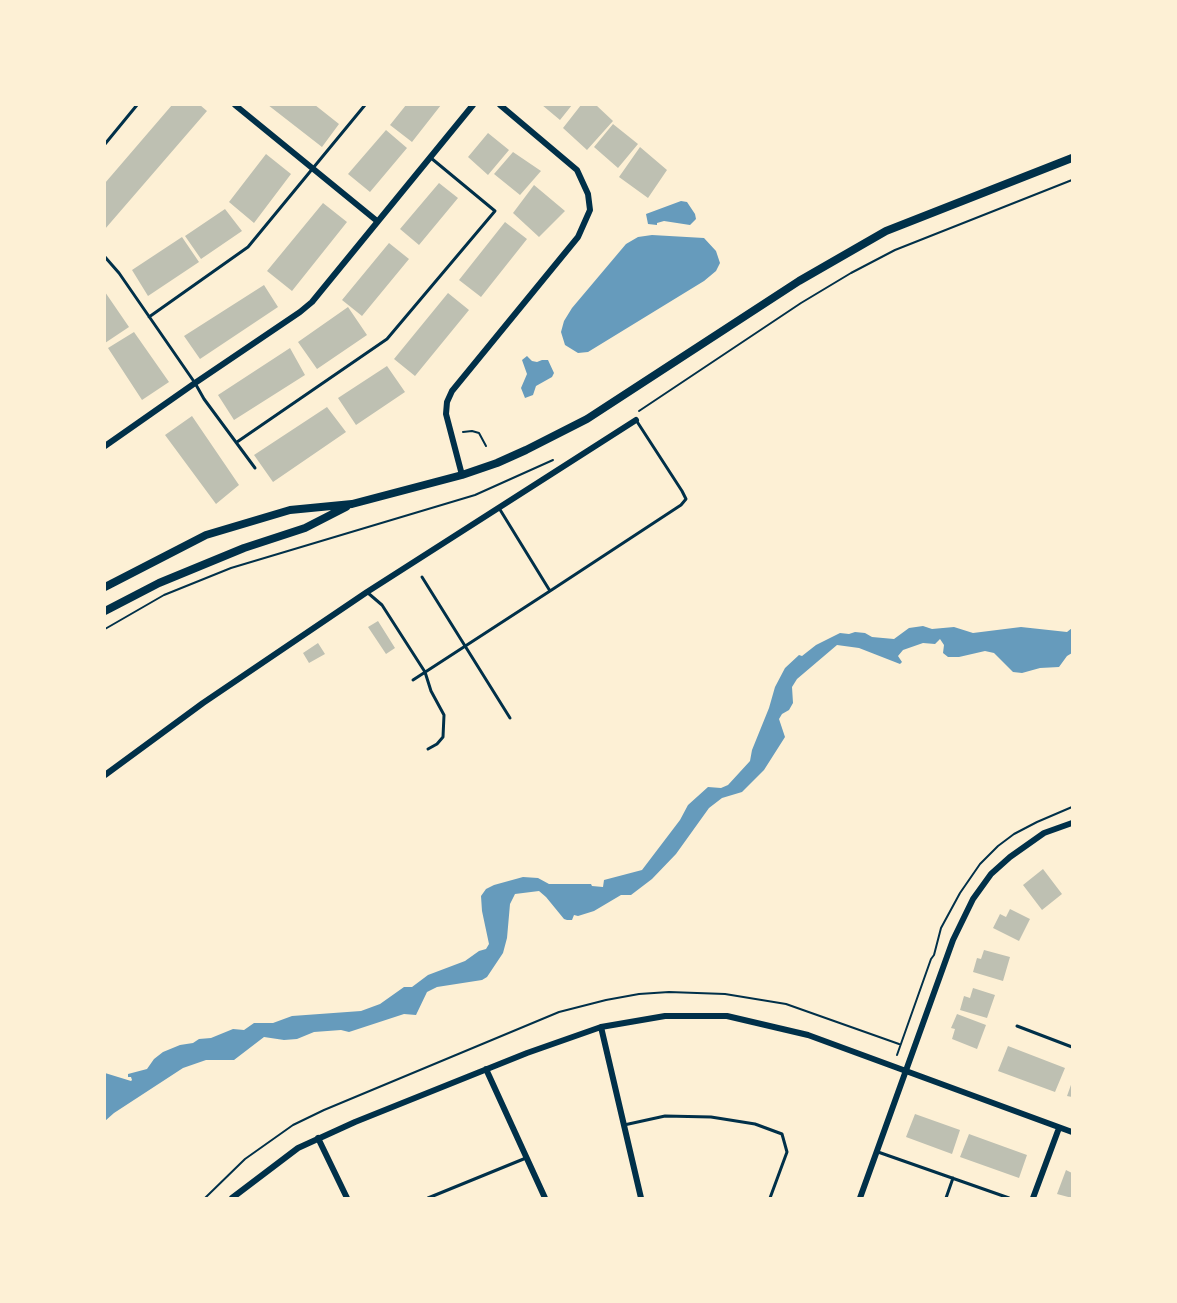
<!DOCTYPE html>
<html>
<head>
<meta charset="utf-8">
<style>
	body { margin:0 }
	#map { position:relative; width:1177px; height:1303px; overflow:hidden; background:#fdf0d5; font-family:"Roboto Condensed",sans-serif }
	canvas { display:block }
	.frame { position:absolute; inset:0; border:106px solid #fdf0d5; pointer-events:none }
</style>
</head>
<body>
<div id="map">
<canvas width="1177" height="1303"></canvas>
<div class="frame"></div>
</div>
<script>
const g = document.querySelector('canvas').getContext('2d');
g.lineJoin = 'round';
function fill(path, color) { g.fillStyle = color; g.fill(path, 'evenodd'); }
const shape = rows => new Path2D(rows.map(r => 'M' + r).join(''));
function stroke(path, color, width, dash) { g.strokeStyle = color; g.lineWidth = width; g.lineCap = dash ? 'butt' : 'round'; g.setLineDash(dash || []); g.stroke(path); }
const water = shape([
	[681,201,687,202,695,214,696,219,690,225,664,221,657,223,657,225,648,224,646,214],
	[652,235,704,238,716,251,720,263,716,271,704,281,588,352,578,353,565,345,561,332,564,321,572,308,626,244,638,237],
	[527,356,532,361,537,362,542,360,548,360,554,373,552,377,536,386,533,395,525,398,521,388,527,374,522,360],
	[923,626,932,629,954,627,973,633,1021,627,1067,632,1072,628,1072,653,1067,656,1059,667,1040,668,1022,673,1013,672,994,653,985,651,959,657,948,657,943,653,944,645,940,639,935,644,923,643,903,650,898,656,902,662,900,664,859,648,837,645,797,679,792,687,793,703,789,710,782,714,779,719,785,737,764,770,742,792,722,798,709,808,676,854,652,879,631,895,621,895,594,911,578,916,574,915,572,920,567,920,564,919,546,897,539,891,515,894,510,904,507,938,503,953,487,977,482,980,437,987,427,992,416,1015,404,1014,349,1032,341,1030,314,1032,297,1039,284,1040,264,1037,234,1060,206,1060,183,1068,114,1113,105,1121,105,1073,131,1081,132,1080,131,1077,128,1077,128,1074,147,1069,154,1059,163,1052,180,1045,193,1043,199,1039,211,1038,233,1029,244,1030,254,1023,273,1023,292,1016,361,1011,380,1004,404,987,412,987,428,975,465,961,479,951,486,949,489,944,482,911,481,896,486,889,494,885,523,877,538,878,549,884,591,884,592,886,603,887,604,880,642,870,680,820,688,805,708,787,721,788,728,785,750,761,752,750,769,708,775,687,785,668,799,655,802,656,816,645,840,633,849,634,855,632,865,633,872,637,894,639,909,628]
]);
const building = shape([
	[172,105,200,105,207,111,105,229,105,183],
	[268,105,315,105,339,124,322,147],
	[406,105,441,105,412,142,390,125],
	[542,105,572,105,560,120],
	[581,105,596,105,613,121,587,150,563,128],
	[613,124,638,144,618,168,594,147],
	[386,130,407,148,370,192,348,174],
	[488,133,509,150,488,175,468,157],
	[640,147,667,170,648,198,619,177],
	[513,152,541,171,520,195,494,174],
	[266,154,291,174,254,223,229,202],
	[439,183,458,198,419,245,400,229],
	[534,185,565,211,539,237,513,213],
	[323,203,347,222,292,291,267,271],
	[225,209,242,231,201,259,185,236],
	[505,222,527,239,481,297,459,280],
	[182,237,199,262,148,296,132,270],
	[389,243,409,259,362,316,342,300],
	[264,285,278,307,200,359,184,336],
	[105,292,129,327,105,343],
	[448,293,469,310,415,376,394,359],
	[348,307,367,335,317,369,298,342],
	[134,332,169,382,142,400,108,348],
	[290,348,305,375,234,420,218,395],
	[387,366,405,392,356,425,338,398],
	[327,407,346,432,273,482,254,455],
	[192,416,239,485,216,504,165,435],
	[378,621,395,648,386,654,368,627],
	[318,643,325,654,309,663,303,653],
	[1043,869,1062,894,1042,910,1023,885],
	[1010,909,1030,919,1019,941,993,928,1000,914,1006,917],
	[984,950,1010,957,1003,981,973,972,977,958,981,959],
	[973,988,995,995,987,1018,960,1010,964,996,970,998],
	[957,1014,986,1025,977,1049,952,1039,955,1029,951,1028],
	[1008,1046,1065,1068,1055,1092,998,1071],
	[1072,1082,1072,1097,1067,1096],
	[915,1114,960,1130,952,1154,906,1137],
	[969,1134,1027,1155,1019,1178,960,1157],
	[1066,1170,1072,1173,1072,1198,1057,1194]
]);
const path = shape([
	[639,411,801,303,851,273,895,250,1072,180],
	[463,432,472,431,479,433,486,446],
	[105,629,164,595,231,568,475,495,553,460],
	[897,1055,931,959,934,955,941,928,960,893,980,864,998,846,1014,834,1037,822,1072,807],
	[205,1198,245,1159,293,1125,324,1110,559,1012,606,1000,639,994,669,992,725,994,786,1004,899,1044]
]);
const service = shape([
	[105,144,137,105],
	[105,257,119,273,195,383,204,399,255,468],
	[149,317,248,247,365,105],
	[237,442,387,339,495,211,431,158],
	[499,508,550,591,681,505,686,499,682,491,636,420],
	[422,577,510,718],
	[368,593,382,605,425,672,431,691,444,715,443,737,437,744,428,749],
	[413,680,550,591],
	[1017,1026,1072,1047],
	[624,1125,665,1116,711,1117,755,1124,782,1134,787,1152,770,1198],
	[878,1152,1009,1198],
	[428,1198,526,1158],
	[946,1198,953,1178]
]);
const minor = shape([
	[235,105,377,221],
	[105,446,195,383,300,312,312,302,473,105],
	[462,475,446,414,447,402,452,391,578,237,590,210,588,194,577,170,500,105],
	[105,775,203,703,367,592,636,420],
	[601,1027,641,1198],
	[486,1069,545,1198],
	[318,1138,347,1198],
	[232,1198,298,1148,355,1122,527,1053,601,1027,665,1016,727,1016,808,1035,1072,1132],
	[860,1198,953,940,973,899,991,874,1010,857,1044,833,1072,823],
	[1033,1198,1059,1128]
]);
const secondary = shape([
	[105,587,206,535,290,510,352,504,462,475,497,463,526,450,587,419,799,281,886,231,1072,158],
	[105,611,159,583,244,548,305,528,346,507]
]);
fill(water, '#669bbc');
fill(building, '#bec0b2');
stroke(path, '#003049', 2);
stroke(service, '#003049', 3);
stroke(minor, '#003049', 6);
stroke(secondary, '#003049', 8);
</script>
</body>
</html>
